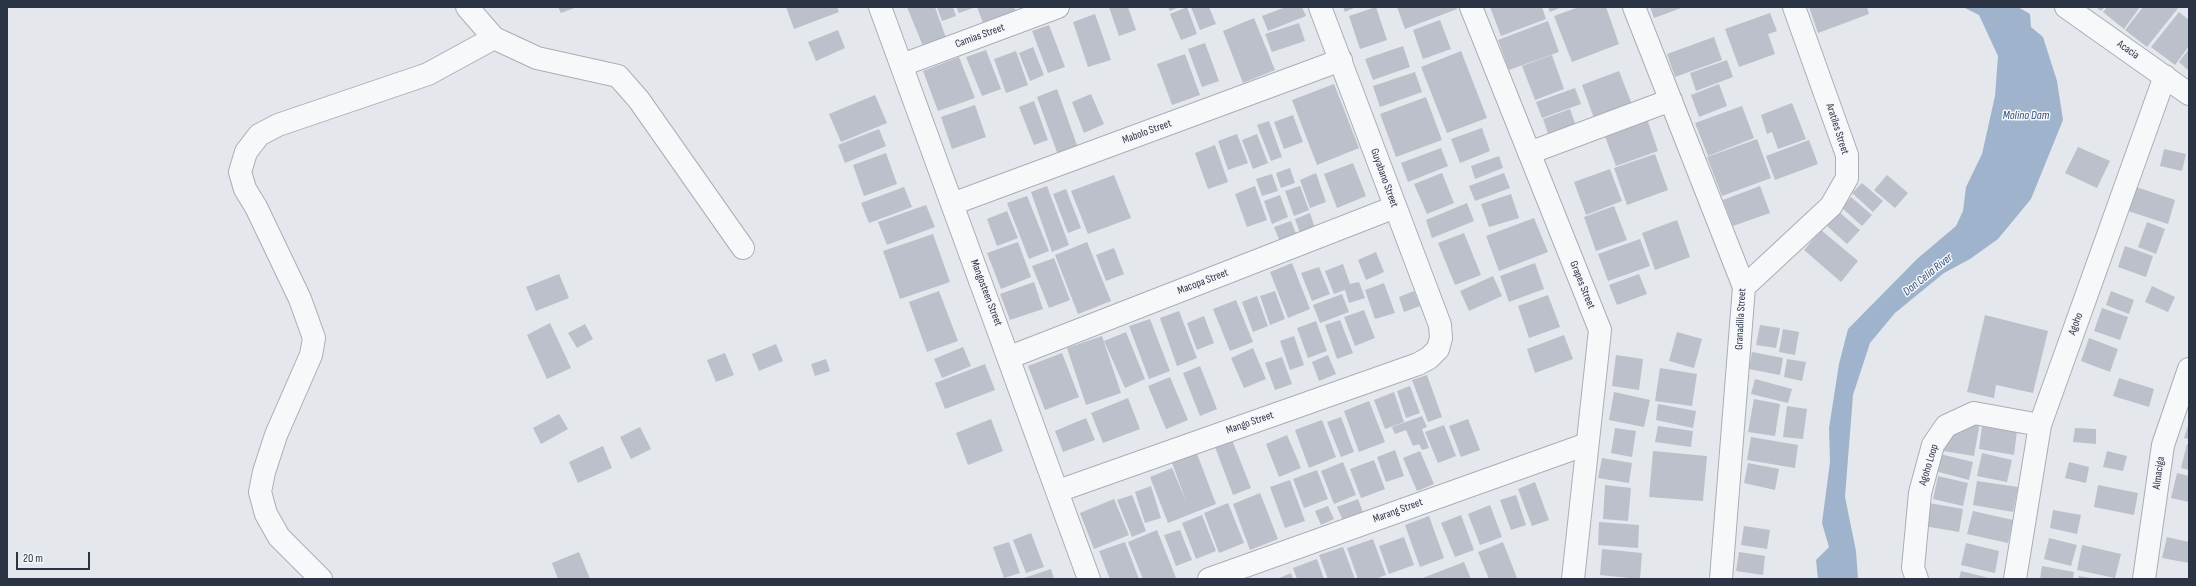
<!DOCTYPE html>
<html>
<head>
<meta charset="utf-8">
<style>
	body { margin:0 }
	#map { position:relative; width:2196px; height:586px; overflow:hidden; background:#e4e7ec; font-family:"Sofia Sans Condensed",sans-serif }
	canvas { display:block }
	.frame { position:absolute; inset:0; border:8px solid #2b3445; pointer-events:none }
	.scale { position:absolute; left:16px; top:552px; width:74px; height:18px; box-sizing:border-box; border:2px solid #2b3445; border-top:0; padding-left:5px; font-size:12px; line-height:14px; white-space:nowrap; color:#2b3445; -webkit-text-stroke:3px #f4f6f9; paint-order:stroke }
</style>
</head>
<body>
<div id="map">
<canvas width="2196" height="586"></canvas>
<div class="frame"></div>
<div class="scale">20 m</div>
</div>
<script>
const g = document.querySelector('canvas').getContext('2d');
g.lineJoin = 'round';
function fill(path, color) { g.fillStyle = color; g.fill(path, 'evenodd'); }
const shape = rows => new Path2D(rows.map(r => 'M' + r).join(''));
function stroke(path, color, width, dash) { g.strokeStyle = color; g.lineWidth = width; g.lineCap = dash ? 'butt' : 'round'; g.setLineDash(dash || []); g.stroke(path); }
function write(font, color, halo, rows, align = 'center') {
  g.font = font + ' "Sofia Sans Condensed",sans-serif'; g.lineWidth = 3; g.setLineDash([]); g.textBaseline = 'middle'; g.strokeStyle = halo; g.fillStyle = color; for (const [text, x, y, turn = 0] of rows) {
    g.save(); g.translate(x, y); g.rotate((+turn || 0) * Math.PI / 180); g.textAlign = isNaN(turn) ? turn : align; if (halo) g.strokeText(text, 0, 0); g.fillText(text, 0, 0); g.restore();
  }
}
const water = shape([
	[1963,7,2018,7,2030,14,2031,27,2043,37,2057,81,2063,120,2031,199,1998,239,1970,259,1944,273,1895,313,1870,343,1853,395,1845,497,1856,551,1858,579,1818,579,1816,560,1829,547,1822,523,1830,462,1829,428,1839,364,1848,329,1917,259,1956,226,1963,211,1966,187,1982,154,1995,96,1998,56,1979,15]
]);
const building = shape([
	[558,7,577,7,561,13],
	[786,7,837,7,839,12,794,29],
	[907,7,935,7,946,38,923,46],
	[937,7,953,7,956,16,942,21],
	[956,7,976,7,959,13],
	[977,7,1014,7,1016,11,983,23],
	[1109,7,1128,7,1136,30,1119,36],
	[1168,7,1179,7,1170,11],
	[1187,7,1197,34,1181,40,1170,14],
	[1191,7,1209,7,1216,24,1200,30],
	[1286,7,1302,7,1306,16,1268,31,1262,16],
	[1343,7,1356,7,1345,12],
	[1376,7,1387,40,1360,49,1349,16],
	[1397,7,1456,7,1457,9,1405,29],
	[1490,7,1542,7,1546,19,1501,36],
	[1548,7,1562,7,1550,12],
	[1579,7,1606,7,1619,44,1572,62,1554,16],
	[1650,7,1684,7,1654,18],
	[1809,7,1867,7,1869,14,1818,33],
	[2096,7,2105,7,2101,11],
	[2107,7,2140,7,2124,29,2103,12],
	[2143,7,2179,7,2147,47,2125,30],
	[2179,12,2189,20,2189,46,2175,65,2151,47],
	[1770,13,1777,31,1768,34,1775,54,1739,67,1725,29],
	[1095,14,1111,60,1088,67,1073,22],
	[1254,18,1275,70,1243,83,1223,31],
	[1440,20,1451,49,1423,59,1413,30],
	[1548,21,1559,52,1509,70,1498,40],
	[1299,23,1305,41,1272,52,1265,34],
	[1049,25,1065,67,1048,73,1032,31],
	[838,30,845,48,816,61,808,42],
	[1714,37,1722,60,1675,77,1667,54],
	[1205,43,1219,81,1202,87,1188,49],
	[1403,46,1410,67,1373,80,1365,59],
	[1033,47,1044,75,1030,81,1019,53],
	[2189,49,2189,71,2179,62],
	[986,50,1001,89,982,96,966,57],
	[1016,51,1028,85,1006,93,994,59],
	[1461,51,1487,118,1447,133,1421,67],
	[1185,54,1200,95,1172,105,1157,64],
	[1552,55,1564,89,1535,100,1522,66],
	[959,57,975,98,938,111,923,71],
	[1727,60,1733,77,1696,91,1690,73],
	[1619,71,1633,107,1595,121,1582,85],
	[1415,72,1422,92,1380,107,1373,86],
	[1334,84,1359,148,1317,165,1292,100],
	[1719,84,1727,106,1699,117,1691,95],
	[1575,88,1581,104,1542,118,1536,102],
	[1057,89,1078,148,1058,155,1037,97],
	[1091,94,1104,124,1084,133,1072,102],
	[875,95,887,123,841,142,829,114],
	[1426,97,1442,140,1396,157,1380,114],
	[1034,101,1048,140,1034,145,1019,107],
	[1792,103,1806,139,1778,149,1772,132,1767,134,1761,115],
	[975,105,986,137,952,149,941,117],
	[1742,106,1754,138,1708,156,1695,123],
	[1570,109,1576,126,1549,136,1543,119],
	[1293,115,1303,142,1284,149,1274,122],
	[1646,116,1658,151,1616,166,1603,131],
	[1269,121,1282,157,1271,161,1257,125],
	[1482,128,1490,151,1460,163,1451,139],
	[879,129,886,146,845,163,838,145],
	[1237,134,1248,163,1228,170,1218,141],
	[1257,134,1268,163,1253,169,1242,140],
	[1757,139,1771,178,1722,196,1707,157],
	[1809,140,1818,164,1775,180,1766,156],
	[1215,145,1228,182,1208,189,1195,153],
	[2078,147,2110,161,2097,188,2065,173],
	[1441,148,1448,166,1408,182,1401,163],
	[2164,149,2186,154,2182,171,2160,166],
	[886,153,897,184,864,196,853,165],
	[1655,154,1668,190,1627,205,1614,168],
	[1499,156,1503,168,1475,179,1471,166],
	[1353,163,1366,196,1337,208,1324,174],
	[1290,168,1295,183,1281,188,1276,173],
	[1610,169,1622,201,1586,215,1574,182],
	[1316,173,1326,202,1310,208,1300,180],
	[1442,173,1454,203,1427,214,1414,184],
	[1504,173,1510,188,1475,201,1469,186],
	[1272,174,1278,191,1262,196,1256,179],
	[1114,175,1131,218,1088,234,1071,191],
	[1887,175,1908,193,1895,208,1874,190],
	[1862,183,1883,201,1873,212,1852,193],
	[1047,186,1069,245,1052,252,1031,192],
	[1255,186,1267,220,1247,227,1235,194],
	[1300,186,1309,210,1294,216,1285,191],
	[1760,186,1770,213,1733,226,1723,200],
	[904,187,912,207,869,223,861,203],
	[2136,187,2175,200,2168,224,2128,211],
	[1066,189,1081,228,1068,233,1053,194],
	[1511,194,1519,218,1489,227,1481,204],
	[1280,195,1288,217,1272,224,1264,201],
	[1027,196,1049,251,1029,259,1007,203],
	[1851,197,1872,215,1862,226,1842,208],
	[1467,203,1474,221,1432,238,1426,220],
	[926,205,935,227,887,245,878,222],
	[1614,206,1627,240,1596,251,1584,217],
	[1007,211,1018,238,997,246,987,219],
	[1839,212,1860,230,1847,244,1827,226],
	[1310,213,1315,228,1300,233,1295,219],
	[1534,218,1548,252,1499,271,1486,236],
	[1677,220,1690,257,1655,270,1642,233],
	[1291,221,1297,236,1280,242,1274,227],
	[2147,222,2165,229,2156,254,2138,247],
	[1821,230,1858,261,1841,282,1804,250],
	[1464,233,1481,275,1455,285,1438,243],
	[933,234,950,282,900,299,883,251],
	[1640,239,1650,266,1608,281,1598,254],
	[1018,242,1031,277,1001,289,987,253],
	[1087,242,1111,301,1078,314,1055,255],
	[2125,246,2153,256,2146,277,2118,267],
	[1114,248,1124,274,1106,281,1096,255],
	[1376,252,1384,272,1366,280,1358,260],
	[1054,258,1070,300,1049,308,1032,266],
	[1292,263,1310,309,1288,318,1270,272],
	[1535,263,1544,289,1509,302,1500,276],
	[1343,264,1350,284,1359,282,1365,298,1349,303,1345,290,1334,294,1325,271],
	[1319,267,1330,294,1312,301,1301,273],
	[559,274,569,298,536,311,526,287],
	[1639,274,1647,294,1617,305,1609,285],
	[1493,276,1502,296,1469,311,1460,291],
	[1034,282,1043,309,1010,320,1000,294],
	[1384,283,1395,313,1375,319,1365,290],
	[2152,286,2175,297,2168,312,2145,302],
	[939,291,958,341,927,352,909,302],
	[1275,291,1285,319,1270,325,1260,296],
	[1414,291,1420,306,1404,312,1399,297],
	[2111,291,2134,300,2129,314,2106,305],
	[1342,294,1349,312,1320,323,1313,305],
	[1548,295,1560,327,1529,338,1518,306],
	[1257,296,1268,326,1253,332,1242,302],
	[1236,300,1253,342,1230,351,1213,309],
	[2102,308,2128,317,2120,340,2094,331],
	[1364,310,1375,338,1355,346,1344,317],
	[1179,311,1197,358,1177,366,1160,318],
	[1985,315,2048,331,2033,393,1996,385,1994,398,1967,392],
	[1204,316,1214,343,1197,350,1187,323],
	[1150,319,1170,371,1149,379,1129,326],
	[1340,320,1353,353,1337,359,1325,325],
	[1316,321,1327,351,1308,358,1297,328],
	[550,323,571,368,547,379,527,335],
	[585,324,593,339,577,348,568,333],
	[1760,325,1780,328,1776,348,1756,345],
	[1783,329,1799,332,1795,355,1779,352],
	[1126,332,1145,379,1125,388,1104,341],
	[1677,332,1702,339,1694,368,1669,361],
	[1564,335,1573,359,1535,373,1527,349],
	[1102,336,1121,393,1086,405,1067,348],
	[1294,336,1304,365,1290,370,1280,341],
	[2089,338,2118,349,2110,372,2081,361],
	[776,344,783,361,759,371,752,354],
	[963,347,971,366,942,378,934,359],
	[1253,348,1266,379,1244,388,1231,358],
	[1752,352,1783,358,1780,375,1749,369],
	[725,353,734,375,716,382,707,360],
	[1062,353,1079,397,1045,410,1028,366],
	[1328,355,1336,374,1319,381,1312,362],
	[1616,355,1643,359,1639,390,1612,386],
	[1282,357,1292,384,1275,390,1265,363],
	[826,359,830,371,815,376,811,364],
	[1787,359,1806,362,1802,381,1784,377],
	[985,364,995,390,945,409,935,383],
	[1200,366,1217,409,1200,416,1183,373],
	[1660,368,1697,374,1692,406,1655,401],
	[1427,375,1442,417,1428,422,1412,380],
	[1170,377,1188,420,1166,429,1148,386],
	[2119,378,2154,389,2149,407,2113,396],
	[1755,379,1792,389,1788,403,1751,394],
	[1410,386,1420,413,1406,418,1397,391],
	[1394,392,1404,422,1385,429,1374,400],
	[1614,392,1650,400,1644,427,1609,420],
	[1128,398,1140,429,1103,443,1091,413],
	[1754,399,1780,404,1775,436,1748,432],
	[1369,401,1385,442,1359,452,1344,411],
	[1658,404,1696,411,1693,428,1656,420],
	[1787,406,1807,409,1803,439,1783,437],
	[559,414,568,429,541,444,533,428],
	[1422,416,1427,427,1422,429,1429,448,1422,450,1419,444,1413,446,1406,430,1395,434,1392,427],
	[1341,417,1354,452,1341,457,1327,422],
	[1086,418,1095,440,1063,452,1055,431],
	[991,419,1003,451,968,465,956,433],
	[1468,419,1480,450,1461,457,1449,426],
	[1322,420,1336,457,1309,468,1295,430],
	[1980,422,1974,456,1937,450,1942,435],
	[2189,422,2189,439,2184,438],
	[1444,425,1456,456,1438,463,1425,432],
	[1658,426,1693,431,1691,447,1655,442],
	[1982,426,2017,431,2014,455,1979,449],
	[640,427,651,449,631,459,620,437],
	[1615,428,1636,431,1632,457,1611,453],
	[2075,428,2096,429,2096,444,2073,442],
	[1287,435,1301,468,1279,477,1266,444],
	[1751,437,1798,445,1795,468,1747,460],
	[1232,440,1251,488,1233,495,1215,447],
	[2187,444,2189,444,2189,470,2181,468],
	[603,446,612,468,578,483,569,462],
	[1395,450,1404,476,1386,482,1377,457],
	[1196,451,1216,504,1168,523,1150,477,1172,468,1186,501,1171,460],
	[1420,451,1434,484,1417,491,1403,458],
	[1653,451,1707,456,1703,501,1649,497],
	[2107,451,2127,456,2123,471,2103,467],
	[1982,453,2012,460,2007,482,1977,476],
	[1940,454,1973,462,1969,480,1935,471],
	[1602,458,1632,463,1629,483,1598,478],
	[1374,460,1385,489,1361,498,1350,469],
	[1343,462,1356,495,1334,504,1321,471],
	[2069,462,2089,467,2086,483,2065,478],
	[1748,463,1779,469,1775,490,1744,483],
	[1317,470,1328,499,1304,508,1293,479],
	[2177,473,2189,476,2189,502,2171,498],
	[1938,476,1968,483,1963,506,1933,499],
	[1290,480,1305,521,1285,528,1270,487],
	[1977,481,2018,487,2013,512,1973,505],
	[1535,482,1549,520,1532,526,1518,489],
	[1605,485,1631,488,1628,521,1603,519],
	[2098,485,2138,493,2134,515,2094,507],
	[1151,486,1161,518,1145,523,1135,492],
	[1260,493,1278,539,1250,550,1233,504],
	[1132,495,1146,531,1132,537,1117,500],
	[1516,495,1526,525,1511,530,1500,500],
	[1114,499,1129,535,1094,549,1080,513],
	[1358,499,1364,515,1344,523,1337,507],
	[1228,503,1244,543,1219,553,1204,513],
	[1929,503,1963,509,1959,532,1924,526],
	[1490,505,1502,537,1480,545,1468,514],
	[1328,506,1334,519,1321,525,1315,511],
	[2053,510,2081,515,2077,534,2050,528],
	[1973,511,2013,520,2008,543,1967,534],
	[1202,515,1216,551,1196,559,1182,523],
	[1461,515,1474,550,1455,557,1441,523],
	[1429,516,1444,558,1420,567,1405,525],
	[1599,522,1639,525,1638,548,1598,545],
	[1744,526,1770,530,1767,549,1741,545],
	[1157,530,1176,578,1173,579,1143,579,1128,542],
	[1180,530,1192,560,1176,566,1164,535],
	[1031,533,1044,567,1026,573,1013,540],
	[1404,537,1414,565,1389,574,1379,546],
	[2167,537,2189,542,2189,563,2162,558],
	[2049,538,2077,545,2071,566,2044,559],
	[1373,539,1386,575,1375,579,1358,579,1347,548],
	[1009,542,1020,573,1004,578,993,547],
	[1125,542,1139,579,1110,579,1099,551],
	[1503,542,1517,578,1489,579,1478,552],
	[1966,543,1999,551,1995,573,1961,565],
	[2082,545,2121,554,2115,578,2077,570],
	[1343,547,1355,579,1328,579,1319,555],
	[1602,549,1642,553,1640,579,1600,575],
	[579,552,590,579,558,579,552,563],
	[1739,552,1765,556,1763,575,1736,571],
	[1317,559,1324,579,1297,579,1293,568],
	[1464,562,1471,579,1420,579],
	[2042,566,2074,572,2073,579,2040,579],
	[1051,569,1054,579,1021,579],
	[1961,571,1989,578,1988,579,1959,579],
	[1291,573,1293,579,1277,579],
	[2079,576,2091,578,2090,579,2078,579]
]);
const street = shape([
	[467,7,494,38,537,58,618,76,639,100,743,248],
	[880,7,1089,579],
	[1471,7,1600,330,1573,579],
	[1634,7,1744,287,1721,579],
	[2066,7,2189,94],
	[902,65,1058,7],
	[1529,153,1671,100],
	[952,204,1341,60],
	[1744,287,1831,206,1847,178,1847,155,1794,7],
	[1010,357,1395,207],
	[1058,491,1418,364,1429,358,1438,349,1441,338,1440,325,1320,7],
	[321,579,279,537,266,514,260,492,264,472,276,435,311,355,314,338,300,299,256,207,245,189,240,172,246,152,259,135,278,125,428,74,494,38],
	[1209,579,1587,444],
	[1917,579,1913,568,1920,493,1933,445,1946,426,1974,413,2040,425],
	[2015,579,2040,425,2165,76],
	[2144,579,2163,445,2189,369]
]);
const streetNames = [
	["Camias Street",980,36,-20],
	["Acacia",2128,50,35],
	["Aratiles Street",1837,129,72],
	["Mabolo Street",1147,132,-20],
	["Guyabano Street",1384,178,70],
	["Macopa Street",1203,282,-21],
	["Grapes Street",1582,285,68],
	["Mangosteen Street",986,293,69],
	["Granadilla Street",1741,319,-87],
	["Agoho",2076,324,-70],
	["Mango Street",1250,423,-19],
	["Agoho Loop",1929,465,-73],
	["Almaciga",2159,473,-82],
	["Marang Street",1398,511,-20]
];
const waterNames = [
	["Molino Dam",2026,116],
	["Don Celia River",1928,275,-39]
];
fill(water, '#9fb4cc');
fill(building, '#bbc0ca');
stroke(street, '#a9aeb7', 24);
stroke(street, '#f7f8fa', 22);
write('11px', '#2b3445', '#f4f6f9', streetNames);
write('italic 12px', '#34527a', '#f4f6f9', waterNames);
</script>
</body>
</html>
